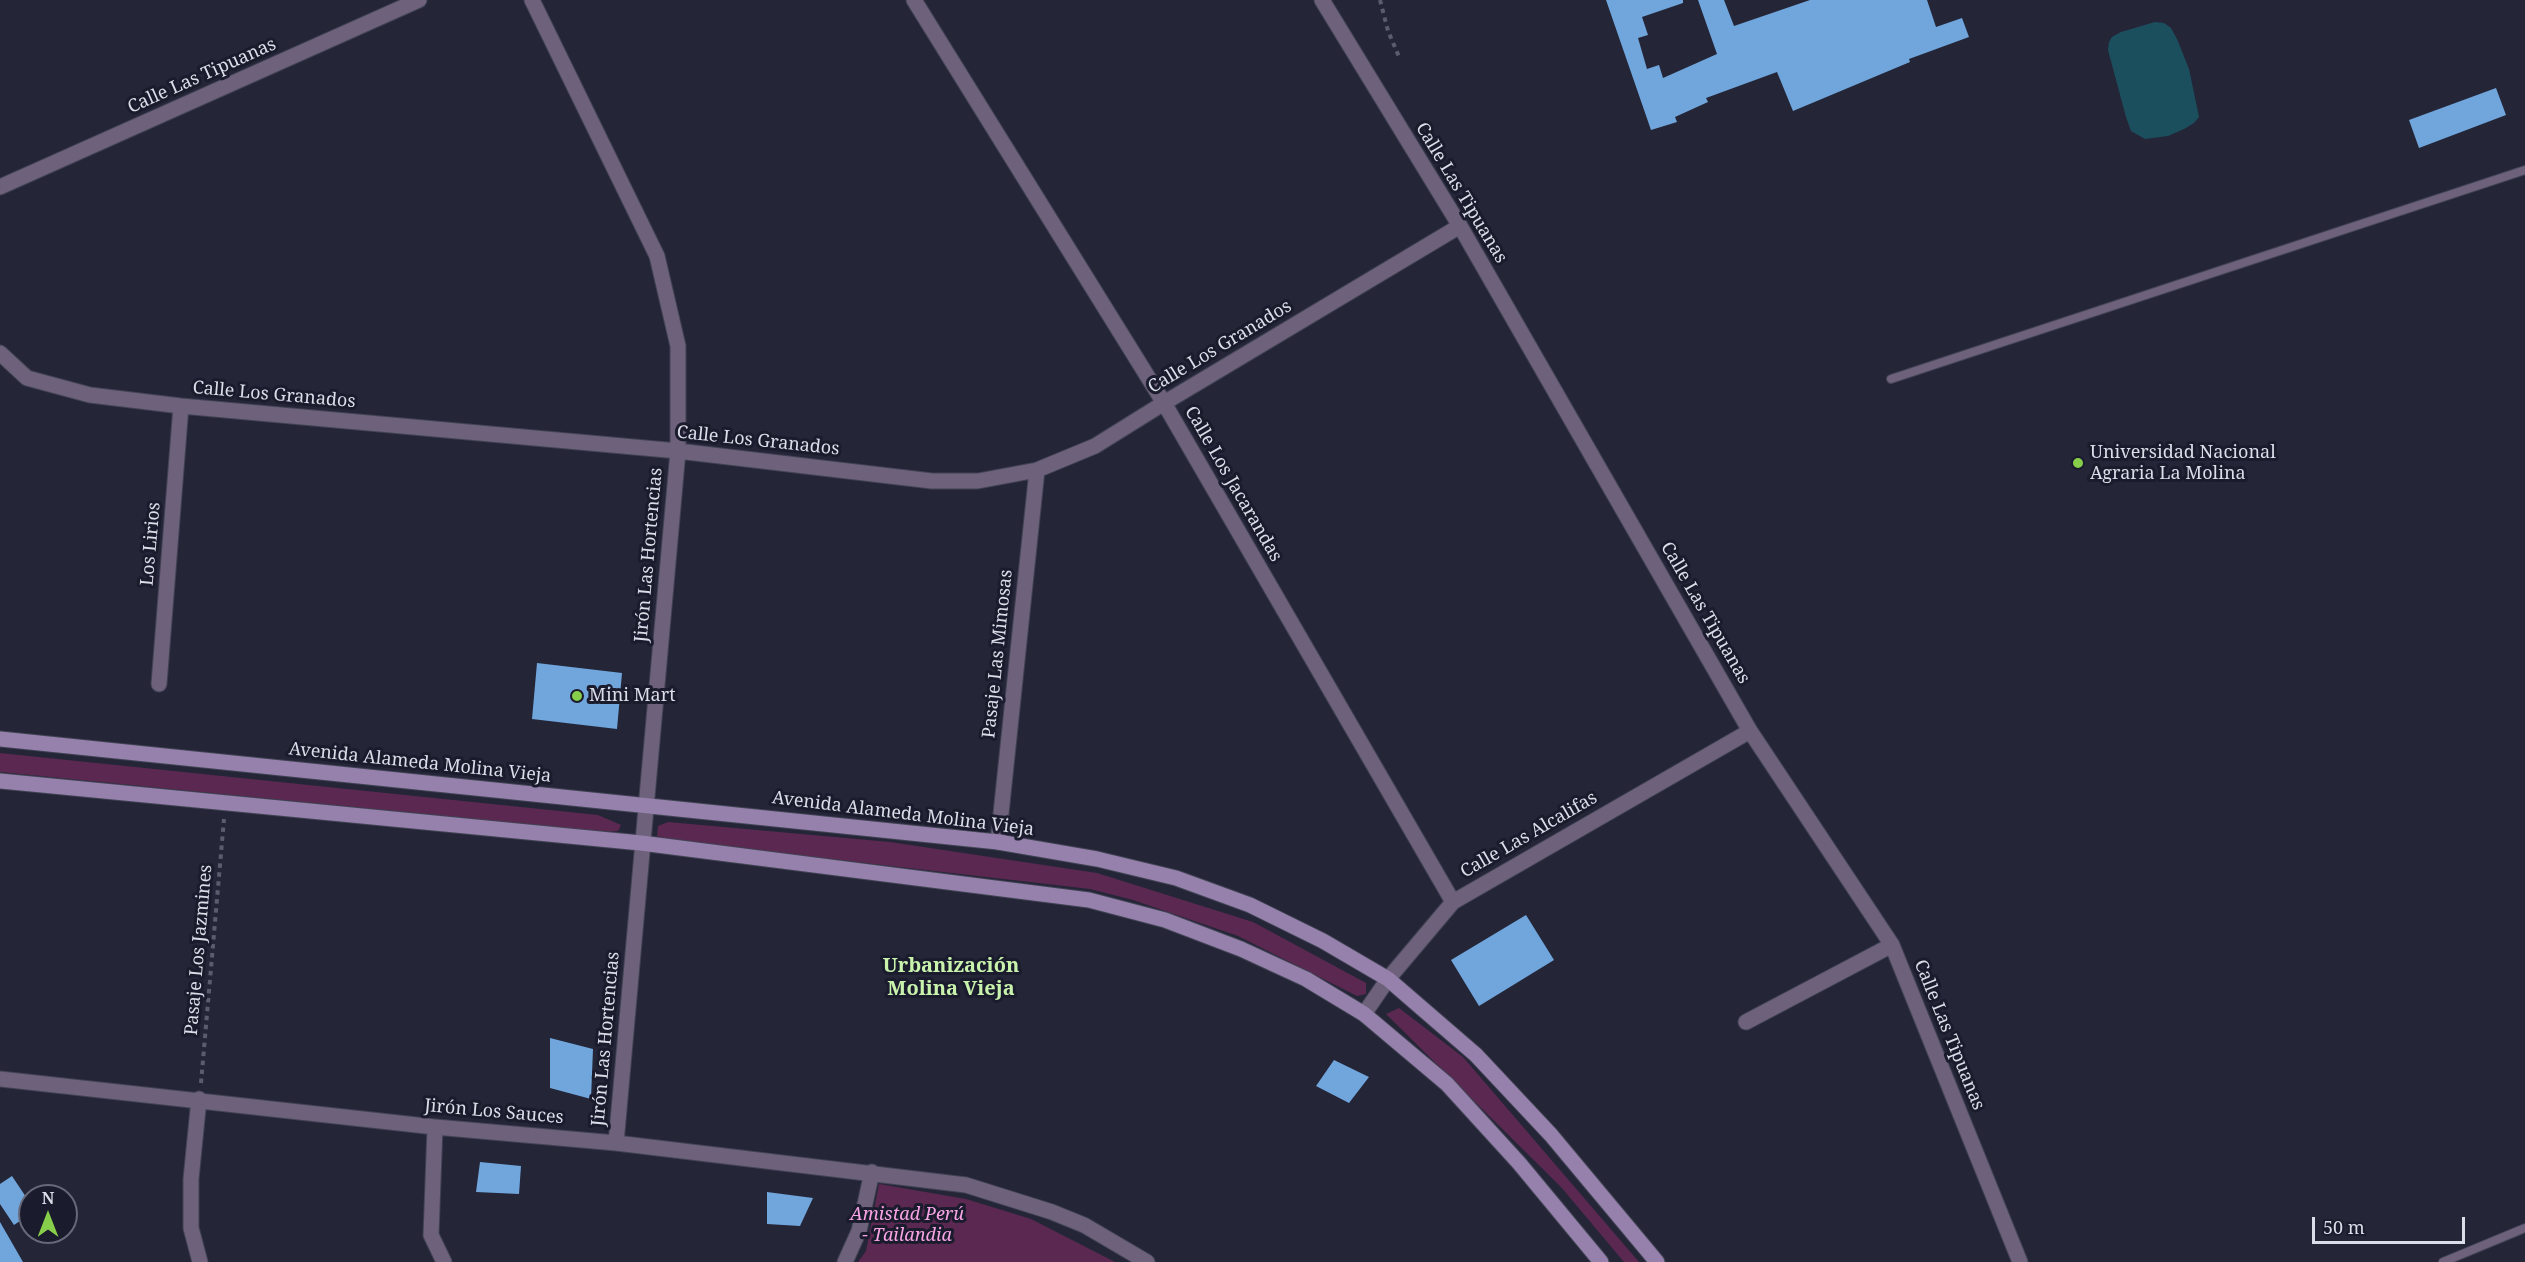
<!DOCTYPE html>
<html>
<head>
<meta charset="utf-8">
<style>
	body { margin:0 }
	#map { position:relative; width:2525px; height:1262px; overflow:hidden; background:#242638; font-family:"Noto Serif",serif }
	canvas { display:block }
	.north { position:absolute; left:18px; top:1184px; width:60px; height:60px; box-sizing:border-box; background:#1a1c2d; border:2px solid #676978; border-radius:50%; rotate:0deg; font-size:16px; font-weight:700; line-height:24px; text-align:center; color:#dbdde9 }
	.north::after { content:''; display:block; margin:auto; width:21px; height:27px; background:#87cf4a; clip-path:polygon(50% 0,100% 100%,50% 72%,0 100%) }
	.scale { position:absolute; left:2312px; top:1217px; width:153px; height:27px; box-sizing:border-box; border:3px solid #dbdde9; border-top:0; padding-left:8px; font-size:18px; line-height:21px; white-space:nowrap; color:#dbdde9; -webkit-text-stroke:4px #1a1c2d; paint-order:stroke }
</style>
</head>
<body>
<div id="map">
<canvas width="2525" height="1262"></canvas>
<div class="north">N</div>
<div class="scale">50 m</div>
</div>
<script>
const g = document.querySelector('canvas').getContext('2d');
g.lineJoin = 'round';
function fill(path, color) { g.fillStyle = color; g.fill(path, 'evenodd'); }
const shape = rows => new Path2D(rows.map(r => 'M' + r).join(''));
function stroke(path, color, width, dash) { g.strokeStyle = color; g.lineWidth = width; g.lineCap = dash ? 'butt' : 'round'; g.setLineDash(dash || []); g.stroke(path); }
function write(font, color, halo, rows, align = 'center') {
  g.font = font + ' "Noto Serif",serif'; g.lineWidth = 6; g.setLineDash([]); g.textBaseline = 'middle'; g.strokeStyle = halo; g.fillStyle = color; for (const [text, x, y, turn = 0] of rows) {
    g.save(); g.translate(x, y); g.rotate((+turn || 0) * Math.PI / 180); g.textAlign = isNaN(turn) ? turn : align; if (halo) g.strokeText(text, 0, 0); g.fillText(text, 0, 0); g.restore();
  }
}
const green = shape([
	[0,753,598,815,621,825,618,831,605,832,0,772],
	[668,822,890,842,1097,873,1253,922,1366,983,1366,994,1357,996,1238,936,1133,900,1090,889,675,841,657,836,658,826],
	[1399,1008,1463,1057,1639,1262,1624,1262,1561,1187,1386,1014],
	[879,1184,966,1199,1031,1219,1115,1262,858,1262,866,1251]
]);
const water = shape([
	[2155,22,2164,23,2171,28,2177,39,2189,69,2199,117,2194,123,2184,129,2168,136,2145,139,2131,131,2126,117,2108,50,2109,42,2112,37,2121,32]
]);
const building = shape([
	[1606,0,1683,0,1683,3,1642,17,1648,35,1638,38,1647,69,1659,65,1663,78,1717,54,1698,0,1724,0,1734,26,1810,0,1927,0,1936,27,1962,18,1969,37,1909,59,1910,62,1793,111,1777,72,1706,98,1708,102,1675,117,1677,122,1651,130],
	[2496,88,2506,115,2419,148,2409,120],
	[537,663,622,673,617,729,532,719],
	[1526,915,1554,960,1479,1006,1451,960],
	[550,1038,593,1049,591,1099,550,1088],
	[1334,1060,1369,1077,1349,1103,1316,1086],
	[480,1162,521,1166,519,1194,476,1192],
	[12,1176,30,1203,30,1214,14,1225,0,1204,0,1184],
	[767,1192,813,1198,800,1226,767,1224],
	[0,1222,23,1262,0,1262]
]);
const path = shape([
	[1380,0,1388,31,1400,59],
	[201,1083,224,819]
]);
const lane = shape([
	[1891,379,2525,170],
	[2443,1262,2525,1228]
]);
const street = shape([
	[532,0,657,256,678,346,678,451,616,1143],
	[914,0,1164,403,1453,902],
	[1322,0,1460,226,1750,731,1892,945,2020,1262],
	[0,187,419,0],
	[0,353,27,378,90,395,181,406,678,451,932,481,978,481,1037,470,1095,446,1164,403,1460,226],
	[159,684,181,406],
	[998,842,1037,470],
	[1364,1014,1388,979,1453,902,1750,731],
	[1746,1022,1892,945],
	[0,1079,435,1127,616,1143,966,1185,1052,1212,1084,1225,1147,1262],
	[199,1099,191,1179,191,1228,200,1262],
	[435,1127,431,1235,444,1262],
	[845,1262,859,1231,872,1172]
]);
const secondary = shape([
	[0,739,998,842,1097,859,1176,878,1250,905,1323,941,1388,979,1476,1055,1551,1135,1657,1262],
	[0,781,641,843,1089,900,1165,920,1241,949,1306,979,1364,1014,1447,1084,1519,1163,1601,1262]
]);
const markers = [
	[2078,463,6,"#87cf4a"],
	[577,696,6,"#87cf4a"]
];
const streetNames = [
	["Calle Las Tipuanas",202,76,-24],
	["Calle Las Tipuanas",1461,193,59],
	["Calle Los Granados",1220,347,-31],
	["Calle Los Granados",274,395,5],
	["Calle Los Granados",758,441,6],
	["Calle Los Jacarandas",1233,484,60],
	["Los Lirios",151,544,-85],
	["Jirón Las Hortencias",649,555,-85],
	["Calle Las Tipuanas",1705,613,60],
	["Pasaje Las Mimosas",998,654,-84],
	["Avenida Alameda Molina Vieja",420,763,6],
	["Avenida Alameda Molina Vieja",903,814,7],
	["Calle Las Alcalifas",1529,835,-30],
	["Pasaje Los Jazmines",199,950,-85],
	["Calle Las Tipuanas",1949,1035,68],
	["Jirón Las Hortencias",606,1039,-85],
	["Jirón Los Sauces",494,1112,5]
];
const poiNames = [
	["Universidad Nacional",2090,453],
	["Agraria La Molina",2090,474],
	["Mini Mart",589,696]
];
const parkNames = [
	["Amistad Perú",907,1215],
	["- Tailandia",907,1236]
];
const neighbourhoodNames = [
	["Urbanización",951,966],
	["Molina Vieja",951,989]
];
fill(green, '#5b2851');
fill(water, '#1c4f5e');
fill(building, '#70a6dc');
stroke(lane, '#414354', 10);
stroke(street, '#414354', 17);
stroke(secondary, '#414354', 17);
stroke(path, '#5b5d6d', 4, [4.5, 4.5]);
stroke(lane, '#6e617b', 8);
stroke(street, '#6e617b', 15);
stroke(secondary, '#9581ab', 15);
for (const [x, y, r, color] of markers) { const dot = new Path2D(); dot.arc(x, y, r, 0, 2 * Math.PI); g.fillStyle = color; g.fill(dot); stroke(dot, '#1a1c2d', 2); }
write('18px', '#dbdde9', '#1a1c2d', streetNames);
write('18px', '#dbdde9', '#1a1c2d', poiNames, 'left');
write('italic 18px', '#f8a4e4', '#1a1c2d', parkNames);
write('bold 20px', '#c9f2ad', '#1a1c2d', neighbourhoodNames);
</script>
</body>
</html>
